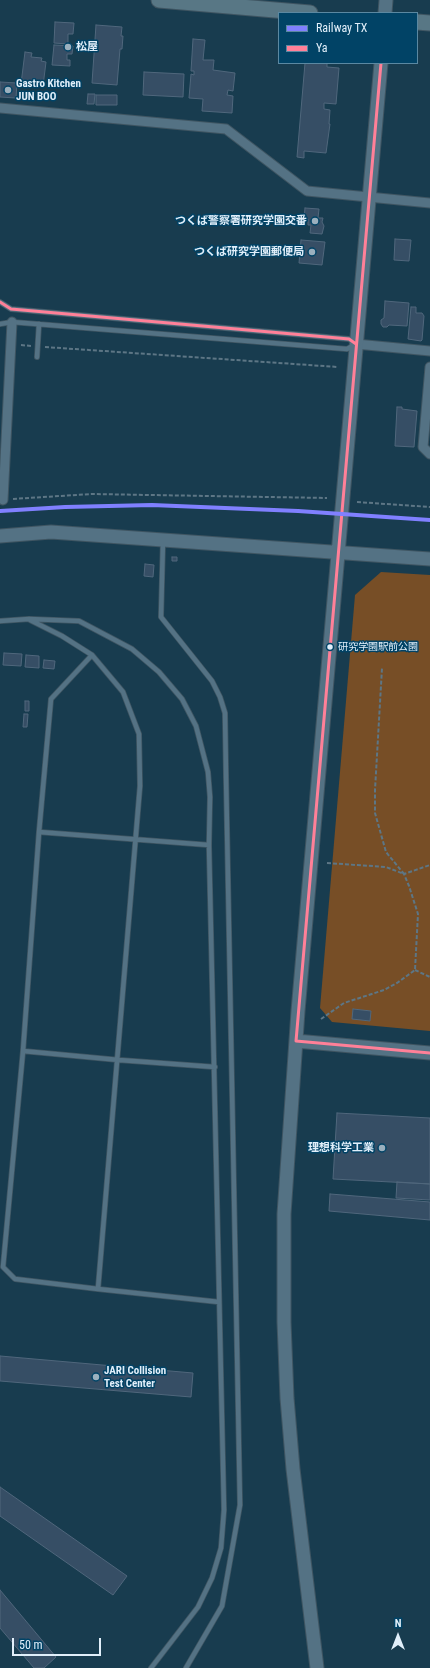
<!DOCTYPE html>
<html>
<head>
<meta charset="utf-8">
<style>
	body { margin:0 }
	#map { position:relative; width:430px; height:1668px; overflow:hidden; background:#183c4f; font-family:"Roboto Condensed",sans-serif }
	canvas { display:block }
	.legend { position:absolute; left:278px; top:12px; width:140px; height:52px; box-sizing:border-box; background:#014366; border:1px solid #5b88a1; margin:0; padding:5px 7px; list-style:none; font-size:12px; color:#e1effa }
	.legend li { display:flex; align-items:center; gap:8px; height:20px }
	.legend b { width:20px; border:1px solid #5b88a1 }
	.north { position:absolute; left:378px; top:1616px; width:40px; height:40px; -webkit-text-stroke:3px #014366; paint-order:stroke; rotate:0deg; font-size:11px; font-weight:700; line-height:16px; text-align:center; color:#e1effa }
	.north::after { content:''; display:block; margin:auto; width:14px; height:18px; background:#e1effa; clip-path:polygon(50% 0,100% 100%,50% 72%,0 100%) }
	.scale { position:absolute; left:12px; top:1638px; width:89px; height:18px; box-sizing:border-box; border:2px solid #e1effa; border-top:0; padding-left:5px; font-size:12px; line-height:14px; white-space:nowrap; color:#e1effa; -webkit-text-stroke:3px #014366; paint-order:stroke }
</style>
</head>
<body>
<div id="map">
<canvas width="430" height="1668"></canvas>
<ul class="legend">
<li><b style="height:5px;background:#8080ff"></b>Railway TX</li>
<li><b style="height:5px;background:#ff8098"></b>Ya</li>
</ul>
<div class="north">N</div>
<div class="scale">50 m</div>
</div>
<script>
const g = document.querySelector('canvas').getContext('2d');
g.lineJoin = 'round';
function fill(path, color) { g.fillStyle = color; g.fill(path, 'evenodd'); }
const shape = rows => new Path2D(rows.map(r => 'M' + r).join(''));
function stroke(path, color, width, dash) { g.strokeStyle = color; g.lineWidth = width; g.lineCap = dash ? 'butt' : 'round'; g.setLineDash(dash || []); g.stroke(path); }
function write(font, color, halo, rows, align = 'center') {
  g.font = font + ' "Roboto Condensed","Noto Sans JP",sans-serif'; g.lineWidth = 3; g.setLineDash([]); g.textBaseline = 'middle'; g.strokeStyle = halo; g.fillStyle = color; for (const [text, x, y, turn = 0] of rows) {
    g.save(); g.translate(x, y); g.rotate((+turn || 0) * Math.PI / 180); g.textAlign = isNaN(turn) ? turn : align; if (halo) g.strokeText(text, 0, 0); g.fillText(text, 0, 0); g.restore();
  }
}
const green = shape([
	[381,572,430,575,430,1031,332,1022,320,1008,355,595]
]);
const building = shape([
	[55,22,74,23,73,34,68,34,68,44,54,43,55,22],
	[96,25,122,27,121,36,123,36,122,49,120,49,117,85,92,83,96,25],
	[193,39,205,40,203,60,214,60,213,70,235,73,233,91,228,90,227,95,233,96,232,113,202,111,203,99,189,98,191,74,194,75,194,71,191,71,193,39],
	[54,45,73,46,72,54,67,54,67,60,70,60,70,66,52,65,54,45],
	[25,52,32,53,31,57,42,58,41,61,46,62,43,86,21,84,25,52],
	[305,63,327,63,327,67,339,68,336,104,324,103,324,109,330,110,329,124,330,124,326,153,304,151,304,158,297,157,305,63],
	[144,72,184,74,183,97,143,95,144,72],
	[0,82,17,83,16,98,0,97,0,82],
	[88,94,95,94,94,104,87,104,88,94],
	[96,95,117,95,117,105,96,105,96,95],
	[305,208,319,209,318,218,323,218,322,222,324,226,322,234,310,233,311,225,308,225,308,219,304,219,305,208],
	[395,239,411,240,409,261,394,260,395,239],
	[301,240,325,242,322,265,299,263,301,240],
	[385,301,409,303,407,326,389,325,387,327,383,327,381,324,381,320,384,318,385,301],
	[411,307,416,307,416,313,422,313,424,316,422,340,421,341,408,339,411,307],
	[397,407,402,407,402,409,417,411,414,447,395,446,397,407],
	[172,557,177,557,177,561,172,561,172,557],
	[145,564,154,565,153,577,144,576,145,564],
	[4,653,22,654,21,666,3,665,4,653],
	[26,655,39,656,39,668,25,667,26,655],
	[44,660,55,661,54,669,43,668,44,660],
	[25,701,29,701,29,711,25,711,25,701],
	[24,714,28,714,27,727,23,727,24,714],
	[353,1009,371,1011,370,1021,352,1019,353,1009],
	[337,1113,430,1118,430,1184,333,1179,337,1113],
	[397,1182,430,1184,430,1200,396,1198,397,1182],
	[330,1194,430,1202,430,1220,329,1211,330,1194],
	[0,1356,193,1373,191,1397,0,1381,0,1356],
	[0,1487,127,1576,113,1595,0,1516,0,1487],
	[0,1590,56,1657,44,1668,34,1668,0,1628,0,1590]
]);
const path = shape([
	[21,345,31,346],
	[45,347,338,367],
	[13,499,91,494,327,498],
	[357,502,430,507],
	[327,863,386,867,404,874,386,852,375,813,375,790,382,668],
	[415,970,430,977],
	[321,1019,344,1003,384,990,397,983,415,970,418,914,409,886,404,874,430,865]
]);
const lane = shape([
	[0,302,11,309,349,339,356,344,347,349,12,322,0,324],
	[37,357,39,324],
	[163,540,161,617,212,681,220,697,225,713,226,775,240,1505,222,1606,186,1668],
	[30,620,62,636,92,655,123,692,139,734,140,786,98,1289,219,1302],
	[0,621,29,619,79,621,132,649,159,672,182,699,196,726,208,772,210,797,209,845,224,1510,221,1548,212,1578,198,1607,151,1668],
	[39,832,51,699,92,655],
	[23,1051,119,1060,215,1067],
	[98,1289,15,1279,3,1267,23,1051,39,832,209,845]
]);
const street = shape([
	[0,108,226,129,307,191,430,203],
	[356,344,430,351],
	[430,367,423,447,430,454],
	[3,500,12,322]
]);
const secondary = shape([
	[385,13,386,0],
	[0,536,51,532,430,559],
	[296,1041,430,1053],
	[317,1668,293,1469,287,1398,284,1322,284,1214,298,1011,381,63]
]);
const primary = shape([
	[159,0,310,13],
	[417,22,430,23]
]);
const bus1 = shape([
	[0,302,11,309,349,339,356,344],
	[296,1041,381,63],
	[296,1041,430,1053]
]);
const rail1 = shape([
	[0,511,65,507,152,505,298,511,430,520]
]);
const markers = [
	[68,47,4,"#9bb0be"],
	[8,90,4,"#9bb0be"],
	[315,221,4,"#9bb0be"],
	[312,252,4,"#9bb0be"],
	[330,647,3.5,"#e1effa"],
	[382,1148,4,"#9bb0be"],
	[96,1377,4,"#9bb0be"]
];
const busNames = [
	["研究学園駅前公園",338,647]
];
const poiNames = [
	["松屋",76,47],
	["Gastro Kitchen",16,84],
	["JUN BOO",16,97],
	["つくば警察署研究学園交番",307,221,"right"],
	["つくば研究学園郵便局",304,252,"right"],
	["理想科学工業",374,1148,"right"],
	["JARI Collision",104,1371],
	["Test Center",104,1384]
];
fill(green, '#774e26');
fill(building, '#364e65');
stroke(building, '#50677c', 1);
stroke(lane, '#3f5562', 6);
stroke(street, '#3f5562', 11);
stroke(secondary, '#3f5562', 15);
stroke(primary, '#3f5562', 17);
stroke(path, '#5d7685', 2, [4, 2]);
stroke(lane, '#547284', 4.5);
stroke(street, '#547284', 9);
stroke(secondary, '#547284', 13);
stroke(primary, '#587785', 15);
stroke(bus1, '#ff8098', 3);
stroke(rail1, '#8080ff', 4);
for (const [x, y, r, color] of markers) { const dot = new Path2D(); dot.arc(x, y, r, 0, 2 * Math.PI); g.fillStyle = color; g.fill(dot); stroke(dot, '#014366', 1.5); }
write('10px', '#e1effa', '#014366', busNames, 'left');
write('bold 11px', '#e1effa', '#014366', poiNames, 'left');
</script>
</body>
</html>
